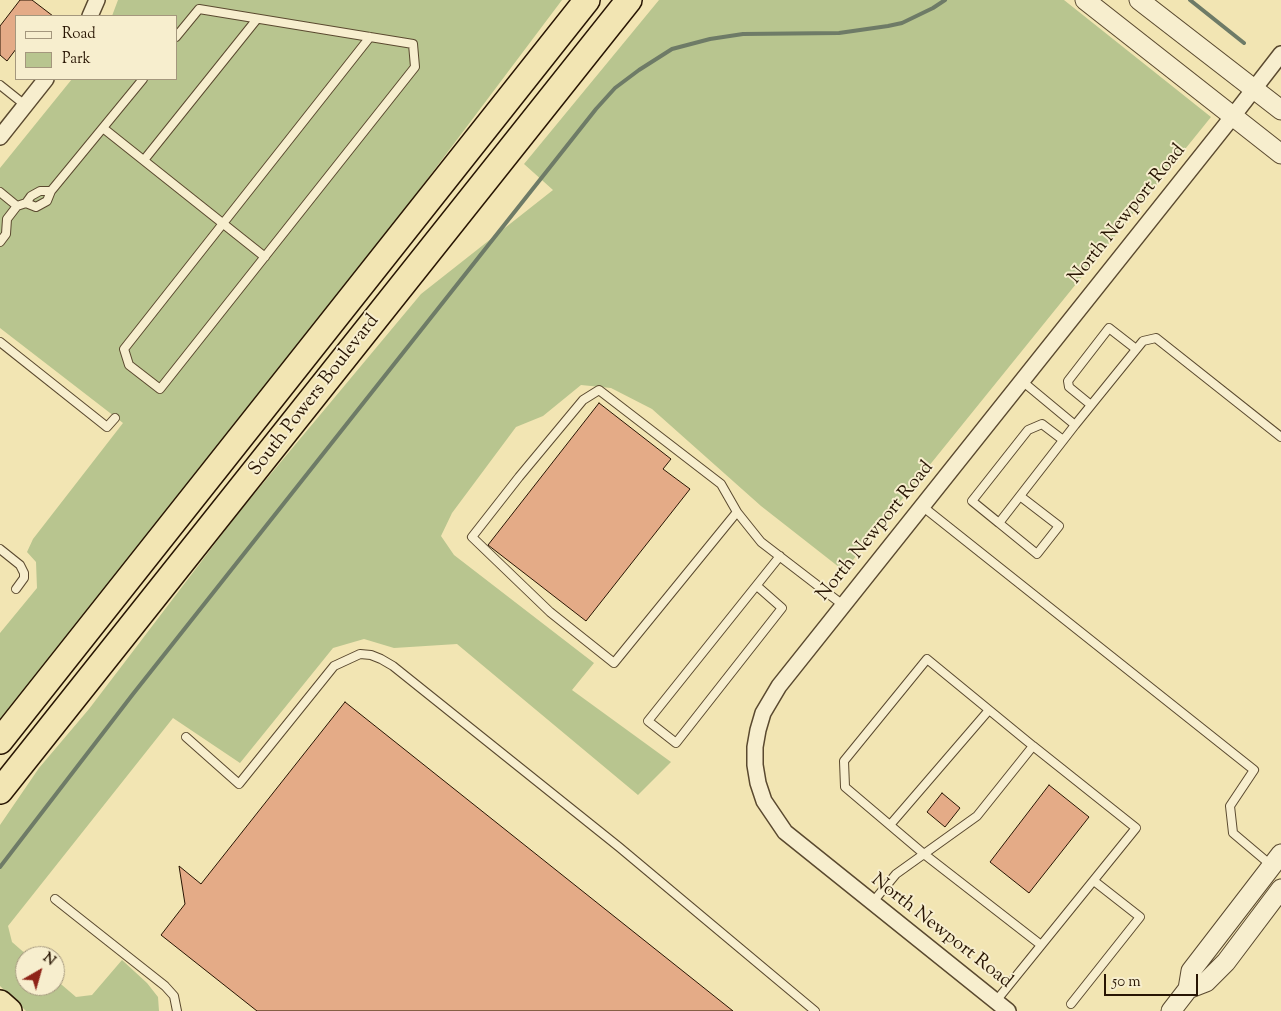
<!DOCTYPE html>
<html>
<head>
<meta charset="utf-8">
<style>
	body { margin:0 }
	#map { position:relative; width:1281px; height:1011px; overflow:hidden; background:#f2e5b3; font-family:"Sorts Mill Goudy",serif }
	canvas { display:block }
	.legend { position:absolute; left:15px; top:15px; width:162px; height:65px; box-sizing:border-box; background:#f7eece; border:1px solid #a4977d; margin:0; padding:6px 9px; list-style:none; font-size:15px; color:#281503 }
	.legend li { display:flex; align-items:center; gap:10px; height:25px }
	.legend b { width:25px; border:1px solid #a4977d }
	.north { position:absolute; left:15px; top:946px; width:50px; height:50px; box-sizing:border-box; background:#f7eece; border:1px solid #a4977d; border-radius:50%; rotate:38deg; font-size:14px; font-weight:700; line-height:20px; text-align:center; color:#281503 }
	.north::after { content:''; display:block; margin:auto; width:18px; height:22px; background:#8f2418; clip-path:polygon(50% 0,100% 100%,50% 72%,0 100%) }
	.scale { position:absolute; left:1104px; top:974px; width:94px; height:22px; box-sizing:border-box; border:2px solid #281503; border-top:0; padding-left:6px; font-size:15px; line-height:18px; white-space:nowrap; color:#281503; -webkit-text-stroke:4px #f7eece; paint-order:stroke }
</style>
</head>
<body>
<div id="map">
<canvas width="1281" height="1011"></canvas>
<ul class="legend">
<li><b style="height:6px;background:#f7eece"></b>Road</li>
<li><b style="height:14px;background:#b8c58f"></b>Park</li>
</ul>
<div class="north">N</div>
<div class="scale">50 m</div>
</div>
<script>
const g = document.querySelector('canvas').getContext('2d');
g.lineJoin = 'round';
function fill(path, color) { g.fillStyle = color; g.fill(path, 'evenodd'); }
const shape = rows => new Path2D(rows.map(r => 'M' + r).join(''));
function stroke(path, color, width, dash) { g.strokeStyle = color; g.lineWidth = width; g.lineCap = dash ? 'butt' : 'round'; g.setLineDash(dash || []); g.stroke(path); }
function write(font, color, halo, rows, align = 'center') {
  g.font = font + ' "Sorts Mill Goudy",serif'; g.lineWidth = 4; g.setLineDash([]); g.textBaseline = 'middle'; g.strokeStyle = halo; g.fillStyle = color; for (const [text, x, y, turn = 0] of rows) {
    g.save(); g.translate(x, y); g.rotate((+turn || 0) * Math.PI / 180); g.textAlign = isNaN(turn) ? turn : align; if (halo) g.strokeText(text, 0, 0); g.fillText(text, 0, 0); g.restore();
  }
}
const green = shape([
	[118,0,562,0,365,262,241,423,0,721,0,633,37,588,36,562,27,552,33,539,123,423,0,328,0,168,72,79,176,79,176,16,112,16],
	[659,0,1064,0,1211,117,844,571,761,506,652,409,611,388,581,385,543,416,516,427,452,513,441,536,454,555,594,663,572,690,671,762,638,795,457,644,394,648,364,639,333,648,240,763,173,718,8,926,12,942,28,956,25,956,25,986,55,986,55,979,76,997,92,995,122,960,147,983,158,997,159,1011,26,1011,0,986,0,825,39,768,89,709,239,512,421,294,553,190,524,164]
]);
const stream = shape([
	[1190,0,1244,43],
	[0,867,133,694,596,109,615,88,639,70,672,49,710,39,743,34,839,33,888,26,902,23,933,8,945,0]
]);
const building = shape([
	[20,0,32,0,53,16,16,16,16,49,7,61,0,55,0,26,20,0],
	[599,403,671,459,663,469,690,489,586,621,488,545,599,403],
	[345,702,733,1011,257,1011,161,935,185,904,179,866,201,884,345,702],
	[1049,785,1089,817,1029,893,990,862,1049,785],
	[942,793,960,808,945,827,927,812,942,793]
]);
const service = shape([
	[176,37,199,9,370,37,413,44,415,67,160,389,129,365,124,349,370,37],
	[0,85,25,105],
	[103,128,265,257],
	[144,160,257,19],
	[51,191,143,79],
	[0,192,17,206,7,219,6,234,0,242],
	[17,206,26,203,31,196,40,191,51,191,47,201,36,207,26,203],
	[0,342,107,427,115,418],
	[1022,381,1075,425,1143,341,1156,338,1281,437],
	[1091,405,1069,387,1068,381,1109,328,1136,349],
	[1020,496,1059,526,1037,554,999,523,1075,425],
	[922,506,1254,770,1230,806,1233,833,1272,866],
	[737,512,614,663,550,612,472,537,519,477,583,400,599,390,721,484,737,512,761,542,843,605],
	[999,523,972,501,1028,430,1042,424,1063,440],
	[0,549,20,565,24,573,24,578,16,589],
	[757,586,782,608,676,743,648,721,780,556],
	[186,737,239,784,334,666,360,654,371,655,381,659,393,666,619,847,815,1011],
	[1033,746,927,659,844,761,845,787,924,854,1041,945],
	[890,825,989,710],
	[55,899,165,986,174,996,177,1011],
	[872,903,896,874,977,816,1033,746,1136,828,996,1001],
	[1071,1004,1140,917,1094,881]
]);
const minor = shape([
	[90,16,97,0],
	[0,137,46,79],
	[1008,1011,785,832,764,801,758,783,755,765,755,747,758,730,763,713,779,686,1233,116,1281,54]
]);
const tertiary = shape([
	[1085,0,1281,154],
	[1139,0,1281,110],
	[1188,989,1206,982,1226,962,1281,889],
	[1171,1011,1188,989,1191,971,1281,854]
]);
const trunk = shape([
	[0,741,587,0],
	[0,791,629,0],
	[0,1003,9,1011]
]);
const streetNames = [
	["North Newport Road",1128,215,-51],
	["South Powers Boulevard",315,396,-52],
	["North Newport Road",876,532,-51],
	["North Newport Road",941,932,38]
];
fill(green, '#b8c58f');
stroke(stream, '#6e7b67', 4);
fill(building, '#e4ab87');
stroke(building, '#281503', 1);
stroke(service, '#5a492f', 10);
stroke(minor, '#5a492f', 18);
stroke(tertiary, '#5a492f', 21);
stroke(trunk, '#281503', 28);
stroke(service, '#f7eece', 8);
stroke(minor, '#f7eece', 15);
stroke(tertiary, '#f7eece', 19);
stroke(trunk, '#f2e5b3', 25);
write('19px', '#281503', '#f7eece', streetNames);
</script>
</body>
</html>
